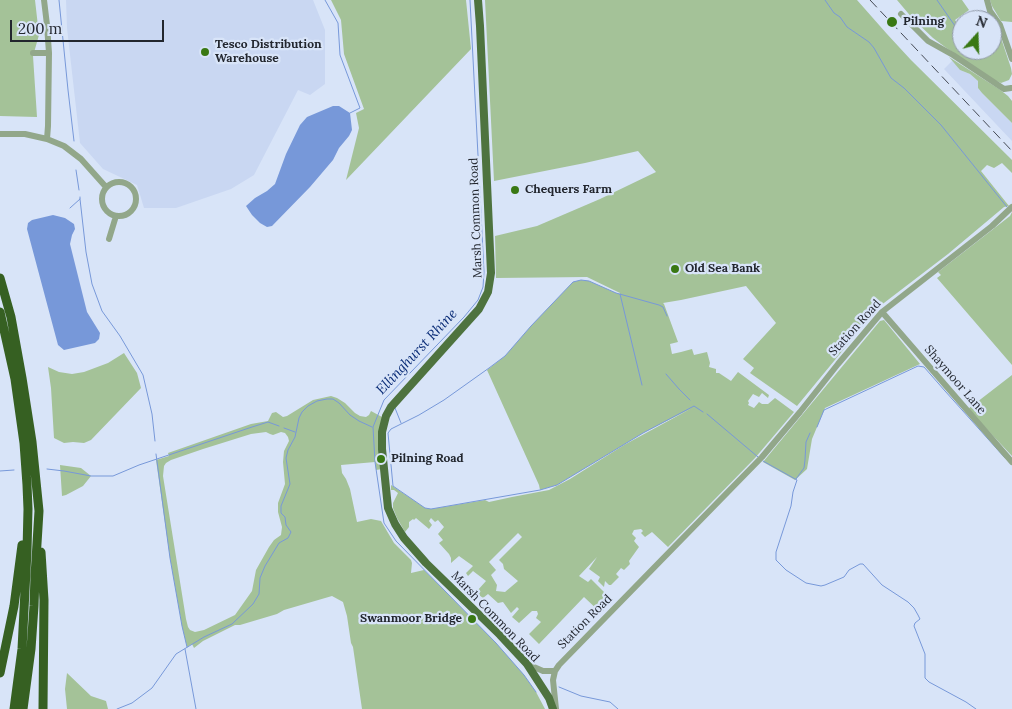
<!DOCTYPE html>
<html>
<head>
<meta charset="utf-8">
<style>
	body { margin:0 }
	#map { position:relative; width:1012px; height:709px; overflow:hidden; background:#d8e4f8; font-family:Lora,serif }
	canvas { display:block }
	.north { position:absolute; left:952px; top:10px; width:50px; height:50px; box-sizing:border-box; background:#d8e4f8; border:1px solid #8f98a7; border-radius:50%; rotate:20deg; font-size:14px; font-weight:700; line-height:20px; text-align:center; color:#22262e }
	.north::after { content:''; display:block; margin:auto; width:18px; height:22px; background:#397814; clip-path:polygon(50% 0,100% 100%,50% 72%,0 100%) }
	.scale { position:absolute; left:10px; top:20px; width:154px; height:22px; box-sizing:border-box; border:2px solid #22262e; border-top:0; padding-left:6px; font-size:15px; line-height:18px; white-space:nowrap; color:#22262e; -webkit-text-stroke:4px #d8e4f8; paint-order:stroke }
</style>
</head>
<body>
<div id="map">
<canvas width="1012" height="709"></canvas>
<div class="north">N</div>
<div class="scale">200 m</div>
</div>
<script>
const g = document.querySelector('canvas').getContext('2d');
g.lineJoin = 'round';
function fill(path, color) { g.fillStyle = color; g.fill(path, 'evenodd'); }
const shape = rows => new Path2D(rows.map(r => 'M' + r).join(''));
function stroke(path, color, width, dash) { g.strokeStyle = color; g.lineWidth = width; g.lineCap = dash ? 'butt' : 'round'; g.setLineDash(dash || []); g.stroke(path); }
function write(font, color, halo, rows, align = 'center') {
  g.font = font + ' Lora,serif'; g.lineWidth = 4.5; g.setLineDash([]); g.textBaseline = 'middle'; g.strokeStyle = halo; g.fillStyle = color; for (const [text, x, y, turn = 0] of rows) {
    g.save(); g.translate(x, y); g.rotate((+turn || 0) * Math.PI / 180); g.textAlign = isNaN(turn) ? turn : align; if (halo) g.strokeText(text, 0, 0); g.fillText(text, 0, 0); g.restore();
  }
}
const built = shape([
	[66,0,313,0,325,30,325,84,310,95,298,90,254,175,231,189,176,208,144,208,137,185,103,169,80,143,67,28],
	[953,60,960,70,970,74,978,81,978,88,982,93,1012,123,1012,141,944,69]
]);
const green = shape([
	[0,0,35,0,39,35,33,56,37,117,0,116],
	[331,0,466,0,471,49,346,180,359,128,356,113,364,109,344,54,341,20],
	[485,0,857,0,887,34,911,60,1012,160,1012,173,1002,163,994,168,987,165,981,171,1009,206,1004,207,948,254,880,306,867,321,797,406,750,373,754,368,743,359,776,323,746,286,681,300,663,303,664,304,678,342,670,344,672,354,681,352,692,349,694,355,707,352,710,363,709,367,716,369,716,373,719,373,731,381,738,372,769,395,768,398,762,393,759,397,753,394,748,401,749,403,748,405,754,408,759,402,762,404,768,404,775,398,794,412,755,458,668,547,652,532,645,537,641,533,643,531,641,529,634,530,632,534,636,538,634,541,639,547,629,561,630,564,624,570,621,568,616,574,619,577,611,585,609,585,605,581,604,587,598,581,600,577,589,569,597,557,579,576,588,582,591,579,613,601,601,613,584,597,539,644,529,634,541,622,536,618,538,614,537,611,532,611,519,623,512,617,519,609,517,607,511,613,503,602,498,603,488,594,483,598,479,595,477,591,486,581,473,571,468,576,466,573,473,566,459,556,451,563,451,558,449,554,439,543,443,540,438,534,444,527,438,520,435,522,431,518,429,521,432,525,429,529,416,518,414,520,413,519,409,522,409,527,405,532,397,518,393,508,393,503,398,493,394,490,391,490,391,485,425,508,431,509,485,500,489,502,512,497,549,490,570,479,624,445,692,408,643,433,557,485,540,490,539,485,487,370,505,356,531,326,573,282,581,280,589,281,616,293,620,294,620,293,587,277,496,278,495,236,537,226,600,199,656,172,638,151,585,163,494,181],
	[518,533,522,537,499,560,503,564,504,569,518,581,505,592,496,591,497,585,491,575,496,570,489,562],
	[897,0,962,0,969,10,955,20,959,26,962,24,962,50,992,50,992,21,998,29,1011,68,1012,74,1009,80,1001,83,992,79,945,47,933,38,913,19],
	[990,0,1012,0,1012,22,1001,21,992,6],
	[949,57,999,89,1008,96,1012,101,1012,123,982,93,978,88,978,81,970,74,960,70],
	[1012,212,1012,365,937,278,941,275,938,272,1010,216],
	[884,320,920,364,825,408,812,439,807,469,795,480,763,462,875,327,880,321],
	[124,353,137,373,141,388,91,440,84,443,73,442,64,443,54,438,51,388,48,367,59,372,72,374,84,372,108,363],
	[1012,375,1012,456,968,409],
	[331,396,337,398,345,403,355,413,360,416,366,417,369,415,371,411,382,417,382,469,376,470,375,462,341,465,342,473,346,479,350,489,357,522,371,519,381,521,394,543,411,560,412,563,411,573,424,570,496,643,524,675,536,692,545,709,362,709,353,647,351,643,347,616,343,602,332,596,284,610,277,614,240,625,235,625,203,641,194,648,192,644,187,647,182,626,170,558,156,460,169,456,168,453,251,424,268,421,272,413,276,412,283,417,287,416,313,400],
	[266,432,270,434,273,435,281,432,285,433,288,437,289,441,284,451,283,462,285,484,278,503,278,512,282,527,281,535,274,540,269,547,256,570,252,591,235,615,204,630,195,632,190,630,188,627,186,619,163,476,164,466,166,463,171,460,203,449,251,434],
	[60,465,81,468,91,476,83,486,66,495,62,496],
	[67,673,91,696,106,701,108,709,67,709,65,689]
]);
const water = shape([
	[333,106,339,106,350,113,352,130,349,136,339,148,333,160,310,187,272,226,267,227,260,223,252,215,246,206,255,198,267,191,275,184,286,154,300,125,307,117],
	[53,215,65,218,74,224,75,229,72,235,70,244,87,312,100,333,99,339,95,343,64,350,58,345,27,229,28,223,32,220]
]);
const stream = shape([
	[59,0,68,90,74,141],
	[325,0,338,23,340,55,360,108,350,113],
	[470,0,484,272,483,287,478,300,464,317,384,400,373,427,375,462,384,523,396,541,496,643,524,675,536,692],
	[825,0,834,13,840,17,847,27,869,42,874,48,891,78,904,88,941,125,1007,207],
	[937,0,962,36],
	[972,50,974,54,980,55,985,54],
	[76,170,79,190],
	[80,199,86,252,92,284,102,311,120,336,143,375,152,414,155,441],
	[70,208,80,199,80,197],
	[620,294,642,385],
	[667,316,663,307,659,305,616,293,589,281,581,280,573,282,531,326,505,356,489,368,444,400,419,415,391,429,388,433,393,486,425,508,431,509,540,490,557,485,643,433,694,406,703,412],
	[666,374,679,389,690,400],
	[395,408,401,423],
	[707,414,758,457],
	[817,427,824,410,918,366,924,367,945,391,1005,458],
	[284,428,295,432],
	[156,454,170,558,182,626,187,647],
	[763,461,797,480,793,492,791,506,776,552,776,560,786,570,806,583,821,586,825,585,844,577,849,570,860,564,863,564,882,585,908,602,914,608,918,615,920,619,915,623,914,626,925,654,925,678,929,682,966,702,976,709],
	[47,469,64,471,91,476,113,476,139,465,252,427,268,422,279,426],
	[0,471,14,470],
	[796,479,804,468,805,460,806,442,810,433],
	[185,649,196,709],
	[559,687,581,696,610,702,618,709],
	[117,709,132,703,152,688,176,654,204,637,232,624,253,604,259,594,260,578,265,566,279,543,288,538,291,532,286,525,285,517,281,513,281,506,290,484,286,458,288,450,295,437,299,418,302,412,308,406,317,401,327,399,333,399,339,403,350,415,359,421,372,427]
]);
const minor = shape([
	[44,0,47,25,49,53,48,126,47,139],
	[987,0,990,11,1000,25,1012,59],
	[901,14,928,41,953,55,1004,89,1011,88],
	[33,53,49,53],
	[0,134,25,134,47,139,64,146,81,159,106,187],
	'102 199a17 17 0 1 1 34 0a17 17 0 1 1-34 0Z',
	[109,239,116,216],
	[882,312,1012,462],
	[527,664,543,671,555,671],
	[556,709,553,680,555,671,559,665,762,457,800,412,838,364,882,312,992,226,1012,207]
]);
const major = shape([
	[478,0,480,26,491,273,488,292,479,309,391,407,386,416,382,432,382,449,388,508,395,524,404,538,426,563,500,635,527,664,549,698,553,709]
]);
const highway = shape([
	[0,278,11,317,22,378,32,442,39,511,35,576,34,606,31,649,23,709],
	[0,312,15,379,24,443,27,485,28,509,27,551,22,649,14,709],
	[41,552,44,600,43,709],
	[0,673,14,606,22,545]
]);
const rail = shape([
	[870,0,1012,151]
]);
const markers = [
	[892,22,6,"#397814"],
	[205,52,5,"#397814"],
	[515,190,5,"#397814"],
	[675,269,5,"#397814"],
	[381,459,5,"#397814"],
	[472,619,5,"#397814"]
];
const poiNames = [
	["Pilning",903,22],
	["Tesco Distribution",215,45],
	["Warehouse",215,59],
	["Chequers Farm",525,190],
	["Old Sea Bank",685,269],
	["Pilning Road",391,459],
	["Swanmoor Bridge",462,619,"right"]
];
const streetNames = [
	["Marsh Common Road",476,218,-92],
	["Station Road",855,328,-48],
	["Shaymoor Lane",955,380,49],
	["Marsh Common Road",495,617,46],
	["Station Road",585,622,-45]
];
const waterNames = [
	["Ellinghurst Rhine",417,352,-47]
];
fill(built, '#c9d7f2');
fill(green, '#a4c298');
fill(water, '#7798d9');
stroke(stream, '#7798d9', 1);
stroke(minor, '#92a78a', 6);
stroke(major, '#4e733f', 8);
stroke(highway, '#366022', 9);
stroke(rail, '#444954', 1, [10, 5]);
for (const [x, y, r, color] of markers) { const dot = new Path2D(); dot.arc(x, y, r, 0, 2 * Math.PI); g.fillStyle = color; g.fill(dot); stroke(dot, '#d8e4f8', 2); }
write('bold 12px', '#22262e', '#d8e4f8', poiNames, 'left');
write('12px', '#22262e', '#d8e4f8', streetNames);
write('italic 14px', '#0a2c77', '#d8e4f8', waterNames);
</script>
</body>
</html>
